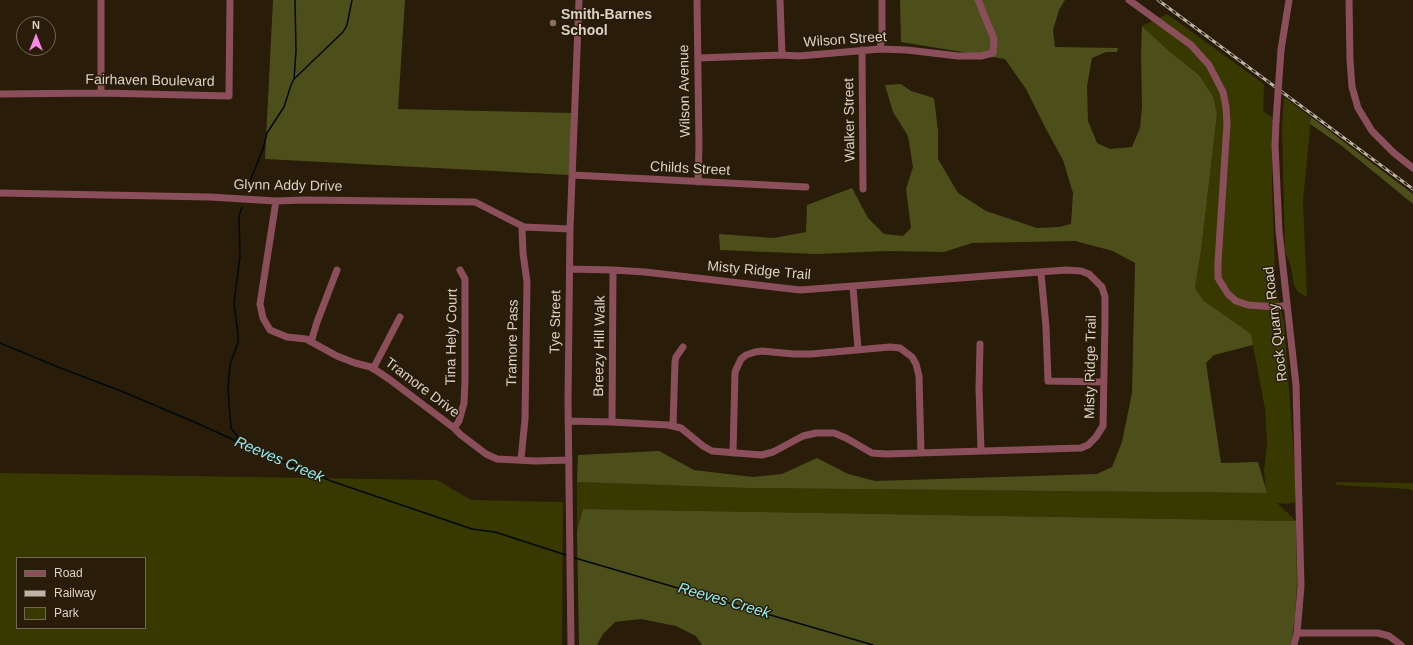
<!DOCTYPE html>
<html>
<head>
<meta charset="utf-8">
<style>
	body { margin:0 }
	#map { position:relative; width:1413px; height:645px; overflow:hidden; background:#291c09; font-family:Arial,sans-serif }
	canvas { display:block }
	.legend { position:absolute; left:16px; top:557px; width:130px; height:72px; box-sizing:border-box; background:#291c09; border:1px solid #716555; margin:0; padding:5px 7px; list-style:none; font-size:12px; color:#dcd3c7 }
	.legend li { display:flex; align-items:center; gap:8px; height:20px }
	.legend b { width:20px; border:1px solid #716555 }
	.north { position:absolute; left:16px; top:16px; width:40px; height:40px; box-sizing:border-box; background:#291c09; border:1px solid #716555; border-radius:50%; rotate:0deg; font-size:11px; font-weight:700; line-height:16px; text-align:center; color:#dcd3c7 }
	.north::after { content:''; display:block; margin:auto; width:14px; height:18px; background:#f988e9; clip-path:polygon(50% 0,100% 100%,50% 72%,0 100%) }
</style>
</head>
<body>
<div id="map">
<canvas width="1413" height="645"></canvas>
<ul class="legend">
<li><b style="height:5px;background:#8b4f5c"></b>Road</li>
<li><b style="height:5px;background:#bdb3a6"></b>Railway</li>
<li><b style="height:11px;background:#383901"></b>Park</li>
</ul>
<div class="north">N</div>
</div>
<script>
const g = document.querySelector('canvas').getContext('2d');
g.lineJoin = 'round';
function fill(path, color) { g.fillStyle = color; g.fill(path, 'evenodd'); }
const shape = rows => new Path2D(rows.map(r => 'M' + r).join(''));
function stroke(path, color, width, dash) { g.strokeStyle = color; g.lineWidth = width; g.lineCap = dash ? 'butt' : 'round'; g.setLineDash(dash || []); g.stroke(path); }
function write(font, color, halo, rows, align = 'center') {
  g.font = font + ' Arial,sans-serif'; g.lineWidth = 3; g.setLineDash([]); g.textBaseline = 'middle'; g.strokeStyle = halo; g.fillStyle = color; for (const [text, x, y, turn = 0] of rows) {
    g.save(); g.translate(x, y); g.rotate((+turn || 0) * Math.PI / 180); g.textAlign = isNaN(turn) ? turn : align; if (halo) g.strokeText(text, 0, 0); g.fillText(text, 0, 0); g.restore();
  }
}
const green = shape([
	[1167,14,1264,84,1263,111,1272,117,1272,188,1275,272,1277,293,1284,322,1296,484,1295,502,1288,504,1277,503,1296,521,583,509,577,531,577,482,746,488,1266,493,1264,471,1267,444,1265,409,1251,335,1204,301,1195,288,1201,251,1217,114,1213,96,1199,75,1169,51,1142,26],
	[1284,97,1311,117,1303,201,1307,297,1298,292,1294,285,1291,267,1285,251,1282,128],
	[0,473,437,480,471,500,563,502,562,645,0,645],
	[17,558,145,558,145,628,17,628],
	[1335,482,1413,483,1413,491,1409,489,1337,485]
]);
const forest = shape([
	[273,0,405,0,398,109,572,113,569,175,265,159],
	[900,0,1065,0,1059,10,1053,30,1055,47,1118,48,1117,52,1106,52,1092,58,1087,86,1088,121,1097,143,1110,149,1132,147,1140,128,1142,107,1141,53,1142,26,1169,51,1199,75,1213,96,1217,114,1201,251,1195,288,1204,301,1251,334,1253,345,1214,355,1206,363,1221,463,1258,462,1267,493,746,488,577,482,578,455,659,451,694,470,753,477,782,474,817,458,848,474,875,481,1097,474,1112,467,1122,442,1132,393,1135,263,1113,251,1075,241,972,243,944,252,887,251,816,254,720,250,719,234,774,238,806,232,807,205,852,188,868,218,884,234,903,236,911,228,906,189,913,167,908,136,893,112,885,85,901,84,911,91,934,98,938,131,938,159,958,193,986,211,1037,228,1059,227,1071,224,1073,193,1063,160,1046,129,1026,89,1005,59,901,42],
	[1311,117,1413,194,1413,204,1342,146,1310,124],
	[583,509,1296,521,1297,585,1295,617,1291,645,702,645,696,636,676,626,641,619,615,622,603,634,597,645,579,645,577,531]
]);
const stream = shape([
	[294,79,296,51,295,0],
	[248,186,263,149,267,133,284,107,291,85,294,79,343,32,347,25,352,0],
	[0,343,58,367,121,391,199,424,258,451,331,481,472,529,495,532,566,555],
	[237,442,237,436,231,428,228,389,230,365,238,342,238,334,234,303,240,256,239,216,242,207],
	[575,558,873,645]
]);
const minor = shape([
	[697,0,699,146,698,182],
	[780,0,782,55],
	[1129,0,1191,45,1209,65,1223,92,1226,107,1227,124,1218,262,1218,278,1228,294,1236,301,1248,305,1276,307,1287,305],
	[1349,0,1350,60,1352,87,1358,108,1372,131,1394,153,1413,168],
	[880,49,882,35,882,0],
	[862,50,863,189],
	[1281,50,1289,0],
	[698,58,782,55,799,56,880,49,907,50,958,56,981,56,993,53,994,39,978,0],
	[101,93,101,0],
	[0,94,101,93,229,96,230,0],
	[1276,121,1275,145,1279,231,1296,385,1301,586,1297,633,1294,645],
	[572,175,806,187],
	[0,193,210,197,276,201,303,200,475,202,524,227,570,229],
	[276,201,260,304,263,318,270,330,287,337,306,339,337,356,355,363,371,367,389,379,454,428,461,435,486,454,497,459,535,461,569,460],
	[1041,273,1046,327,1048,381,1104,382],
	[853,287,858,349],
	[311,342,317,322,337,270],
	[980,344,979,388,981,451],
	[373,369,400,317],
	[568,421,612,422,668,425,681,428,703,446,712,451,749,454,762,455,773,452,803,436,816,433,834,433,846,438,872,453,886,454,1081,448,1088,445,1096,437,1103,426,1105,320,1105,297,1102,287,1089,274,1081,271,1066,270,800,290,645,272,613,270,570,269],
	[612,422,613,270],
	[673,426,675,362,676,357,683,347],
	[454,428,459,421,464,403,465,380,465,279,460,270],
	[733,453,735,372,741,359,746,355,755,352,762,351,794,354,811,354,890,347,900,348,912,357,916,364,919,376,921,453],
	[521,460,525,419,527,282,523,253,522,228,524,227],
	[1297,633,1378,633,1389,636,1401,645],
	[571,645,568,401,570,229,579,0]
]);
const rail = shape([
	[1158,0,1413,189]
]);
const minorBridge = shape([
	[1276,121,1281,50]
]);
const markers = [
	[553,23,4,"#8d6e63"]
];
const poiNames = [
	["Smith-Barnes",561,15],
	["School",561,31]
];
const streetNames = [
	["Wilson Street",845,40,-4],
	["Fairhaven Boulevard",150,81,1],
	["Wilson Avenue",685,91,-91],
	["Walker Street",850,120,-91],
	["Childs Street",690,169,3],
	["Glynn Addy Drive",288,186,1],
	["Misty Ridge Trail",759,271,5],
	["Tye Street",556,322,-89],
	["Rock Quarry Road",1276,324,-97],
	["Tina Hely Court",452,337,-89],
	["Tramore Pass",513,343,-89],
	["Breezy Hill Walk",600,346,-89],
	["Misty Ridge Trail",1091,367,-89],
	["Tramore Drive",422,388,37]
];
const waterNames = [
	["Reeves Creek",279,460,23],
	["Reeves Creek",724,601,16]
];
fill(green, '#383901');
fill(forest, '#4d4f1b');
stroke(stream, '#000a0c', 1.5);
stroke(minor, '#8b4f5c', 7);
stroke(rail, '#bdb3a6', 3);
stroke(rail, '#291c09', 1.5, [4.5]);
stroke(minorBridge, '#8b4f5c', 7);
for (const [x, y, r, color] of markers) { const dot = new Path2D(); dot.arc(x, y, r, 0, 2 * Math.PI); g.fillStyle = color; g.fill(dot); stroke(dot, '#291c09', 1.5); }
write('bold 14px', '#dcd3c7', '#291c09', poiNames, 'left');
write('14px', '#dcd3c7', '#291c09', streetNames);
write('italic 15px', '#8fedf6', '#291c09', waterNames);
</script>
</body>
</html>
